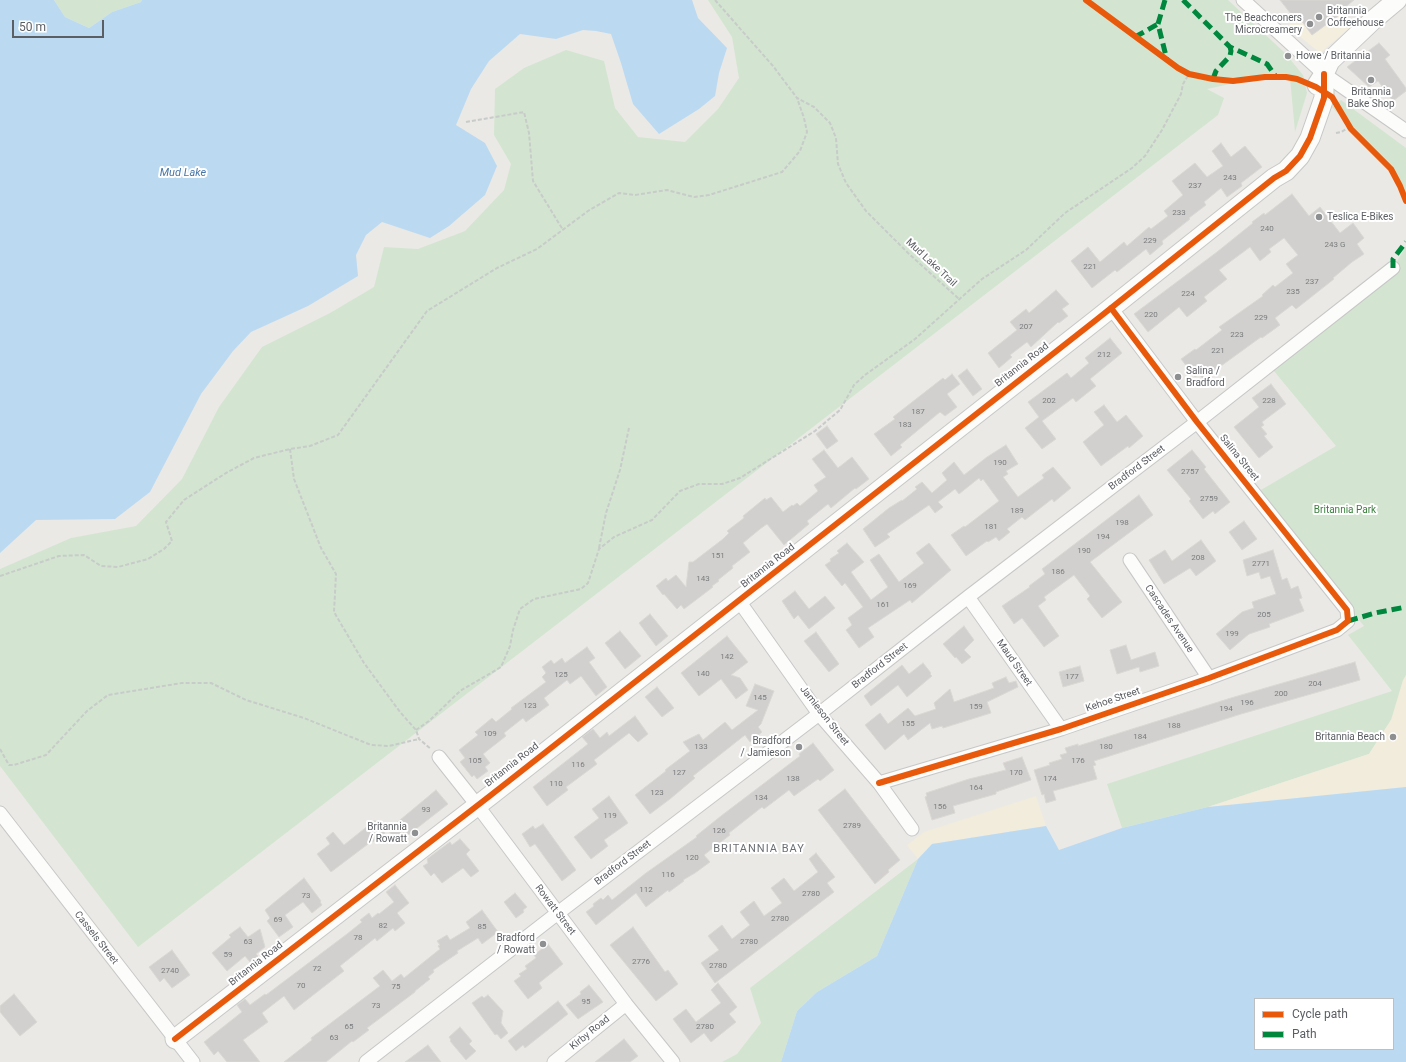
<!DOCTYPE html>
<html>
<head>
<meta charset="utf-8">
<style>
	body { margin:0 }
	#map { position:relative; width:1406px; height:1062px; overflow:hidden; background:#eae9e5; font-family:Roboto,sans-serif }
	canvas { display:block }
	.legend { position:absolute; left:1254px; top:998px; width:140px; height:52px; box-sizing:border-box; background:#fff; border:1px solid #bdbfc0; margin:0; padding:5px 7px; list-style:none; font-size:12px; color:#5b5e62 }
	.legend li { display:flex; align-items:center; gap:8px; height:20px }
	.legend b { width:20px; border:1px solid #bdbfc0 }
	.scale { position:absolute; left:12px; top:20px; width:92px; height:18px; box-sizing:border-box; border:2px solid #5b5e62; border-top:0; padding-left:5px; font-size:12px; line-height:14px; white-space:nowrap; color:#5b5e62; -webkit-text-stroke:3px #fff; paint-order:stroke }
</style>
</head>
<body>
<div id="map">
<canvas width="1406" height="1062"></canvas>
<ul class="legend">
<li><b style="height:5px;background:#e8590c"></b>Cycle path</li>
<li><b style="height:5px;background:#00873e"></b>Path</li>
</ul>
<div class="scale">50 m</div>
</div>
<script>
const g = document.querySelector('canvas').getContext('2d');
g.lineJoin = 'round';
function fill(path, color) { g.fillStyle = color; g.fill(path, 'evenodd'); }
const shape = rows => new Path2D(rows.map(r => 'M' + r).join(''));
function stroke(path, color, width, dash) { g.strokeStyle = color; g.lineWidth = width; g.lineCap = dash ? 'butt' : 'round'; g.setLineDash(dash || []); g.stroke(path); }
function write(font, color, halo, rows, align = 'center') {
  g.font = font + ' Roboto,sans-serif'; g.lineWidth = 4; g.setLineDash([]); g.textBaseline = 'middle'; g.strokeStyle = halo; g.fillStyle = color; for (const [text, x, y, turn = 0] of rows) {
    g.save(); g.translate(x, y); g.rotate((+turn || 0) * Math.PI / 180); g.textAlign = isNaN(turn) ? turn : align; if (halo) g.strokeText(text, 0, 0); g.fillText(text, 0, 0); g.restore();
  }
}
const commercial = shape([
	[1321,0,1333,0,1352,26,1320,53,1287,26]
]);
const green = shape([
	[54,0,142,0,141,2,112,12,89,28,65,17],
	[708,0,1228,0,1285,53,1303,75,1307,93,1295,132,1290,78,1271,77,1252,79,1207,89,1224,98,1218,115,138,947,0,766,0,569,71,538,136,526,182,479,219,407,262,347,330,313,374,287,384,247,418,249,465,231,504,190,511,164,494,135,495,89,524,68,566,50,604,61,615,108,638,137,685,142,718,109,739,78,732,37],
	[1341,100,1406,148,1406,205,1400,186,1391,169,1356,134,1332,107],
	[1406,246,1406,751,1391,720,1369,754,1208,807,1122,828,1107,784,1392,691,1348,635,1364,626,1254,494,1336,446,1269,365,1393,268],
	[918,859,877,956,817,992,797,1011,781,1062,722,1062,737,1054,761,1023,750,988]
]);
const sand = shape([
	[1406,675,1406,787,1208,807,1369,754,1391,720,1403,680],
	[1036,796,1046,826,932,844,918,859,907,845,924,832]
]);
const water = shape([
	[0,0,54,0,65,17,89,28,112,12,141,2,142,0,692,0,698,18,727,48,719,73,715,96,699,109,659,134,633,104,621,63,611,34,596,31,583,30,556,39,520,34,489,61,471,89,456,125,485,143,497,166,485,195,449,226,430,238,382,222,366,235,356,255,358,276,308,306,251,332,233,351,201,394,150,492,115,519,36,520,0,553],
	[1406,787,1406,1062,781,1062,797,1011,817,992,877,956,918,859,932,844,1046,826,1059,850,1122,828,1208,807],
	[1255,999,1393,999,1393,1049,1255,1049]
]);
const building = shape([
	[1280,0,1354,0,1337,14,1338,16,1312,35,1298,16,1295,19,1280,0],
	[1379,43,1390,55,1385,59,1406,88,1406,91,1393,101,1378,81,1369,87,1347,67,1379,43],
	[1221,143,1231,157,1245,146,1262,167,1241,183,1242,186,1227,197,1221,188,1204,202,1206,205,1189,218,1190,219,1162,241,1163,244,1150,255,1146,249,1117,272,1115,270,1092,288,1071,261,1088,247,1100,262,1124,242,1127,246,1149,227,1151,229,1168,216,1164,211,1183,195,1172,181,1195,163,1207,177,1223,166,1212,151,1221,143],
	[1292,194,1309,216,1320,207,1340,233,1353,223,1364,238,1357,244,1364,254,1352,262,1333,278,1334,279,1296,309,1292,305,1275,318,1280,325,1262,338,1261,337,1203,379,1199,374,1195,377,1181,359,1195,349,1196,350,1222,330,1219,327,1263,296,1262,295,1273,285,1275,287,1293,273,1286,264,1298,255,1284,238,1269,249,1271,252,1260,261,1250,247,1219,270,1227,279,1204,297,1207,301,1187,317,1179,307,1148,332,1134,314,1217,252,1253,223,1252,222,1264,213,1265,215,1292,194],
	[1056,290,1069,304,1062,309,1068,316,1059,323,1058,322,1031,347,1027,342,1010,355,1012,357,999,368,988,353,1017,330,1010,322,1026,309,1029,313,1056,290],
	[1110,338,1122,353,1090,379,1096,386,1076,402,1073,398,1042,421,1056,439,1042,449,1025,428,1039,417,1028,402,1067,373,1071,378,1089,363,1085,358,1110,338],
	[967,369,982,389,973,396,958,376,967,369],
	[952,374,960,384,947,394,957,407,945,416,940,412,900,445,902,447,891,456,874,434,895,419,893,417,943,378,945,380,952,374],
	[1271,384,1286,404,1262,422,1264,425,1261,427,1267,434,1264,436,1273,447,1259,458,1234,427,1259,407,1252,398,1271,384],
	[1104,405,1117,422,1126,415,1143,436,1129,448,1128,446,1101,466,1083,442,1104,425,1094,412,1104,405],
	[827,426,838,441,827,449,816,434,827,426],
	[1006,445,1018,464,1006,471,1008,474,1003,477,1018,497,1044,478,1042,475,1053,467,1071,488,1054,502,1052,499,1025,520,1022,517,1007,529,1010,532,999,541,996,537,988,542,987,541,966,556,951,535,964,526,965,527,999,501,983,479,981,481,979,478,959,494,955,489,938,502,943,507,935,513,929,505,887,534,890,537,875,547,863,529,889,508,902,500,902,501,917,489,915,487,922,482,932,493,947,480,942,473,954,462,964,475,987,457,1006,445],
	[824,450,838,468,852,457,869,479,856,489,855,488,831,508,828,504,807,521,809,524,784,545,767,524,760,529,743,543,750,552,732,566,733,568,718,580,719,581,712,586,713,587,684,609,681,605,677,609,664,594,663,595,656,586,666,578,668,581,676,575,686,587,689,562,693,562,723,539,729,533,727,531,744,518,743,516,765,498,766,500,771,497,783,512,792,505,793,506,797,503,800,506,818,491,814,485,826,477,812,459,824,450],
	[1192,450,1206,467,1204,469,1230,502,1215,514,1213,511,1203,519,1189,501,1191,499,1167,470,1192,450],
	[1139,495,1153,515,1090,562,1122,602,1102,618,1087,599,1090,596,1074,575,1044,597,1046,600,1038,606,1059,636,1044,647,1022,618,1014,624,1002,606,1030,587,1029,586,1045,574,1042,569,1139,495],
	[1244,521,1257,539,1242,550,1229,532,1244,521],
	[1201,540,1216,561,1196,576,1190,568,1164,584,1149,560,1165,550,1172,561,1201,540],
	[847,543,864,562,851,572,871,600,888,587,870,560,879,554,899,582,924,563,916,553,929,543,951,570,912,603,910,600,868,628,874,637,859,648,846,630,852,625,848,618,863,607,845,583,842,586,825,565,831,561,830,559,839,553,837,551,847,543],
	[1273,550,1282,580,1287,578,1291,589,1298,586,1302,598,1299,599,1304,611,1269,624,1270,627,1249,634,1230,650,1216,634,1242,612,1254,608,1252,602,1276,594,1270,576,1261,579,1259,572,1247,576,1243,560,1273,550],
	[795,591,809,609,825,596,835,608,809,629,798,615,794,619,782,601,795,591],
	[650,614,668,636,656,646,639,623,650,614],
	[964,626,974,640,964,650,971,657,962,664,956,657,955,658,943,644,964,626],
	[620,631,641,656,625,669,605,643,620,631],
	[816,632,839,664,829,672,804,641,816,632],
	[727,636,748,662,731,675,740,678,748,690,736,699,721,679,699,696,681,673,727,636],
	[1126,645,1131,660,1155,652,1159,666,1140,672,1139,667,1117,674,1110,650,1126,645],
	[587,647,595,658,589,662,607,687,596,696,581,676,570,684,567,680,544,698,549,705,526,722,523,718,504,733,506,736,483,754,490,763,485,767,488,771,477,779,474,775,472,777,460,762,465,758,459,750,478,735,475,732,492,718,496,722,512,709,511,708,546,682,542,677,546,673,542,667,551,660,554,664,562,658,565,663,587,647],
	[1355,662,1360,680,1241,714,1094,761,1096,765,1093,766,1097,779,1053,791,1056,800,1046,803,1044,794,1042,795,1034,770,1050,765,1049,763,1062,759,1060,755,1067,753,1065,748,1078,744,1078,746,1231,698,1355,662],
	[923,663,931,673,930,674,932,676,907,697,898,685,871,706,864,696,902,665,909,674,923,663],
	[1080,666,1084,681,1063,687,1059,672,1080,666],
	[1006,677,1009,683,1016,681,1018,687,987,702,991,713,943,728,942,726,932,729,930,723,908,740,904,734,885,750,865,725,880,713,888,724,908,708,915,716,936,709,934,703,950,689,954,702,994,688,992,683,1006,677],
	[755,684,774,691,761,724,758,727,762,732,750,742,745,735,693,776,695,778,670,799,650,814,635,795,666,771,665,770,690,751,683,742,699,734,703,740,725,722,732,730,758,710,746,706,755,684],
	[657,687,674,708,662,717,645,697,657,687],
	[635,716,648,734,638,742,629,733,594,760,597,764,566,787,568,790,547,806,533,787,588,744,582,737,593,729,600,738,607,732,609,736,635,716],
	[813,743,834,770,820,781,818,779,794,796,789,790,764,809,762,807,729,833,730,835,704,855,710,862,695,873,683,880,684,881,669,892,668,890,646,907,636,893,596,925,586,912,594,906,593,904,601,898,603,900,608,895,612,900,646,873,697,837,696,836,721,816,800,756,799,754,813,743],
	[1022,757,1031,780,996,792,996,794,953,806,955,813,932,820,925,797,927,796,926,793,969,779,1006,770,1003,763,1022,757],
	[845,789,900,860,888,870,889,872,875,884,818,810,845,789],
	[436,790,448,804,398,843,388,830,436,790],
	[609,796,628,823,604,840,608,846,591,859,574,837,599,818,592,809,609,796],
	[374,821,376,821,385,833,373,842,372,841,331,872,317,854,330,844,326,838,333,832,344,845,374,821],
	[543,824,576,870,562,881,535,844,530,847,522,834,533,826,535,829,543,824],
	[460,839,470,850,466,854,479,871,471,877,463,868,442,883,434,873,431,876,423,866,428,863,427,859,439,850,450,842,452,845,460,839],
	[816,853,835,877,827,883,834,892,715,983,701,963,719,950,708,936,722,925,732,939,750,925,740,912,754,901,764,916,782,903,771,888,784,878,794,891,818,872,809,859,816,853],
	[304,878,321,901,320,902,322,905,312,913,303,902,285,915,293,927,279,937,267,921,270,918,265,910,304,878],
	[395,885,409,903,397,913,405,923,395,931,393,928,377,941,375,938,340,966,344,971,294,1010,284,996,262,1013,268,1022,243,1040,260,1062,227,1062,218,1051,214,1055,204,1042,242,1012,237,1005,245,999,250,1005,265,994,266,995,347,934,362,922,360,920,369,913,372,918,378,913,379,914,394,902,386,892,395,885],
	[515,893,527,907,523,910,524,912,516,918,504,902,515,893],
	[482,910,498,932,482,944,478,938,457,951,458,953,433,970,434,972,428,977,430,979,415,991,415,992,367,1028,369,1030,353,1042,352,1041,326,1062,284,1062,312,1040,311,1038,380,986,373,978,383,970,392,981,401,974,404,978,440,949,438,946,440,945,437,941,447,935,450,940,470,928,466,922,482,910],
	[240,927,248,937,260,929,265,947,256,954,258,956,250,962,245,956,227,971,212,953,231,937,229,935,240,927],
	[633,927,665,972,668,970,678,984,656,1001,610,945,633,927],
	[548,944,563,964,539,983,542,988,528,999,514,981,521,976,519,974,527,969,525,966,536,958,534,955,548,944],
	[172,950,190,975,172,988,164,978,160,982,149,967,172,950],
	[718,983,737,1007,729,1014,736,1022,711,1042,704,1033,691,1043,673,1019,686,1009,696,1022,721,1003,711,990,718,983],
	[589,985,603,1002,578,1019,566,1005,581,994,580,992,589,985],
	[14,994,37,1022,20,1036,0,1012,0,1006,14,994],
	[488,995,503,1011,501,1023,508,1033,501,1039,497,1034,495,1035,472,1003,482,996,484,998,488,995],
	[558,1001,568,1014,525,1048,523,1045,516,1051,508,1041,558,1001],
	[460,1027,472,1041,469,1044,476,1051,466,1060,450,1041,451,1040,449,1037,460,1027],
	[624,1039,638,1056,630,1062,595,1062,624,1039],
	[428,1045,441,1062,405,1062,428,1045]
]);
const path = shape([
	[715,0,773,66,797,98,814,107,830,123,836,138,838,164,846,183,866,211,908,253,959,299],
	[466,122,524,112,529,133,533,181,563,230],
	[1336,133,1341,132,1350,127],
	[290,449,294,479,321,548,336,574,334,612,364,663,400,712,416,730,419,739,431,749],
	[599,548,606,513,620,470,629,428],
	[0,576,59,556,84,555,101,566,118,567,148,559,164,549,172,541,166,522,184,500,226,473,254,458,290,449,310,446,338,435,427,311,497,268,537,249,588,211,619,193,635,195,667,190,694,197,709,195,782,172,800,151,807,132,804,118,797,98],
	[416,730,429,721,460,691,501,667,510,646,513,630,520,609,534,599,581,589,588,583,599,549,614,537,652,520,680,491,699,484,722,484,740,478,815,431,840,410,854,385,865,375,915,339,982,279,1026,250,1065,213,1132,168,1145,156,1162,130,1181,94,1183,84,1189,74],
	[0,749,9,765,14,765,46,755,87,711,108,695,182,683,211,683,246,700,304,718,371,745,389,746,419,739]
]);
const street = shape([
	[1243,0,1324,74,1406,131],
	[1130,560,1209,678],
	[968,597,1061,729],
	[739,601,819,714,879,783,912,829],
	[439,757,477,805,626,1004,673,1062],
	[879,783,1061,729,1209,678,1337,630,1348,621,1347,610,1197,422,1111,308],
	[0,813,193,1062],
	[366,1062,550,919,819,714,968,597,1197,422,1393,268],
	[554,1062,626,1004]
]);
const secondary = shape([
	[1317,85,1324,74,1330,61,1372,21,1397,0],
	[175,1039,491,795,1096,320,1274,178,1286,171,1300,156,1310,138,1324,98,1324,74]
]);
const quiet = shape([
	[1165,0,1158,24,1167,60],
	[1183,0,1230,47,1267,64,1276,77],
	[1135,37,1158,24],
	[1213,79,1216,71,1230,56,1231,51,1230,47],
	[1393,268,1393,259,1406,242],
	[1348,621,1375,613,1406,607]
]);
const cycleway = shape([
	[1086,0,1178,68,1189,74,1213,79,1233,81,1265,77,1286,77,1297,79,1316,87,1332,97,1351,129,1391,169,1400,186,1406,201],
	[879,783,1061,729,1209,678,1337,630,1348,621,1347,610,1197,422,1111,308],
	[175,1039,491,795,1096,320,1274,178,1286,171,1300,156,1310,138,1324,98,1324,74]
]);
const markers = [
	[1319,17,4,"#8d8f90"],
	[1310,24,4,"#8d8f90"],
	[1288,56,4,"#8d8f90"],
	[1371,80,4,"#8d8f90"],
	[1319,217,4,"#8d8f90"],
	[1178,377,4,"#8d8f90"],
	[1393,737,4,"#8d8f90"],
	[799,747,4,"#8d8f90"],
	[415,833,4,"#8d8f90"],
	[543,944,4,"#8d8f90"]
];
const numberNames = [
	["243",1230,178],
	["237",1195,186],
	["233",1179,213],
	["240",1267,229],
	["229",1150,241],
	["243 G",1335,245],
	["221",1090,267],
	["237",1312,282],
	["235",1293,292],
	["224",1188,294],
	["220",1151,315],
	["229",1261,318],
	["207",1026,327],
	["223",1237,335],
	["221",1218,351],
	["212",1104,355],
	["202",1049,401],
	["228",1269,401],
	["187",918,412],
	["183",905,425],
	["190",1000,463],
	["2757",1190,472],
	["2759",1209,499],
	["189",1017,511],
	["198",1122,523],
	["181",991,527],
	["194",1103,537],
	["190",1084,551],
	["151",718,556],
	["208",1198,558],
	["2771",1261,564],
	["186",1058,572],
	["143",703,579],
	["169",910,586],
	["161",883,605],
	["205",1264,615],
	["199",1232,634],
	["142",727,657],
	["140",703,674],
	["125",561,675],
	["177",1072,677],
	["204",1315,684],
	["200",1281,694],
	["145",760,698],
	["196",1247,703],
	["123",530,706],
	["159",976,707],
	["194",1226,709],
	["155",908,724],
	["188",1174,726],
	["109",490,734],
	["184",1140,737],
	["133",701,747],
	["180",1106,747],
	["105",475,761],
	["176",1078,761],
	["116",578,765],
	["127",679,773],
	["170",1016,773],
	["138",793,779],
	["174",1050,779],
	["110",556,784],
	["164",976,788],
	["123",657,793],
	["134",761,798],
	["156",940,807],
	["93",426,810],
	["119",610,816],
	["2789",852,826],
	["126",719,831],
	["120",692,858],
	["116",668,875],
	["112",646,890],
	["2780",811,894],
	["73",306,896],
	["2780",780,919],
	["69",278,920],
	["82",383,926],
	["85",482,927],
	["78",358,938],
	["63",248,942],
	["2780",749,942],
	["59",228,955],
	["2776",641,962],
	["2780",718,966],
	["72",317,969],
	["2740",170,971],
	["70",301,986],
	["75",396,987],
	["95",586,1002],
	["73",376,1006],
	["65",349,1027],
	["2780",705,1027],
	["63",334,1038]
];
const poiNames = [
	["Britannia",1327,11,"left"],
	["Coffeehouse",1327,23,"left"],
	["The Beachconers",1302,18],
	["Microcreamery",1302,30],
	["Howe / Britannia",1296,56,"left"],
	["Britannia",1371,92,"center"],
	["Bake Shop",1371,104,"center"],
	["Teslica E-Bikes",1327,217,"left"],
	["Salina /",1186,371,"left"],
	["Bradford",1186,383,"left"],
	["Britannia Beach",1385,737],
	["Bradford",791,741],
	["/ Jamieson",791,753],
	["Britannia",407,827],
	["/ Rowatt",407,839],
	["Bradford",535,938],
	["/ Rowatt",535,950]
];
const streetNames = [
	["Mud Lake Trail",931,263,43],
	["Britannia Road",1022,365,-38],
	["Salina Street",1239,458,51],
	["Bradford Street",1137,468,-37],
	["Britannia Road",768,566,-38],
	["Cascades Avenue",1169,619,56],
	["Maud Street",1014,663,55],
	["Bradford Street",880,666,-38],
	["Kehoe Street",1113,700,-19],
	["Jamieson Street",824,716,52],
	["Britannia Road",512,765,-38],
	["Bradford Street",623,863,-37],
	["Rowatt Street",555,910,53],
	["Cassels Street",96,938,52],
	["Britannia Road",256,964,-38],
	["Kirby Road",590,1033,-39]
];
const parkNames = [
	["Britannia Park",1345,510]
];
const waterNames = [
	["Mud Lake",183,173]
];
const neighbourhoodNames = [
	["BRITANNIA BAY",759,849]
];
fill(commercial, '#f3eede');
fill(green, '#d3e5d1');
fill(sand, '#f1ecdb');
fill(water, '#bbdaf2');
fill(building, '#d1d0ce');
stroke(building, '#d9d8d4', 1);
stroke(street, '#c7c7c7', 15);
stroke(secondary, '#c7c7c6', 21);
stroke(path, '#c7cbc9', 2, [4, 2]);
stroke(street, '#fcfcfb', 13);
stroke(secondary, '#fcfcfb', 19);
stroke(quiet, '#00873e', 5, [10, 5]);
stroke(cycleway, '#e8590c', 6);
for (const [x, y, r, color] of markers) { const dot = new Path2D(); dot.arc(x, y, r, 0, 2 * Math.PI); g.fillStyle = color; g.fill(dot); stroke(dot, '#fff', 1.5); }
write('8px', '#7a7c7e', null, numberNames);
write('10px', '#5b5e62', '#fff', poiNames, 'right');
write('10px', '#5b5e62', '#fff', streetNames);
write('10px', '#3c803f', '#fff', parkNames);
write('italic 11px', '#4775a7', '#fff', waterNames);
g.letterSpacing = '1px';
write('11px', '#6c7074', '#fff', neighbourhoodNames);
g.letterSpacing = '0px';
</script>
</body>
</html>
